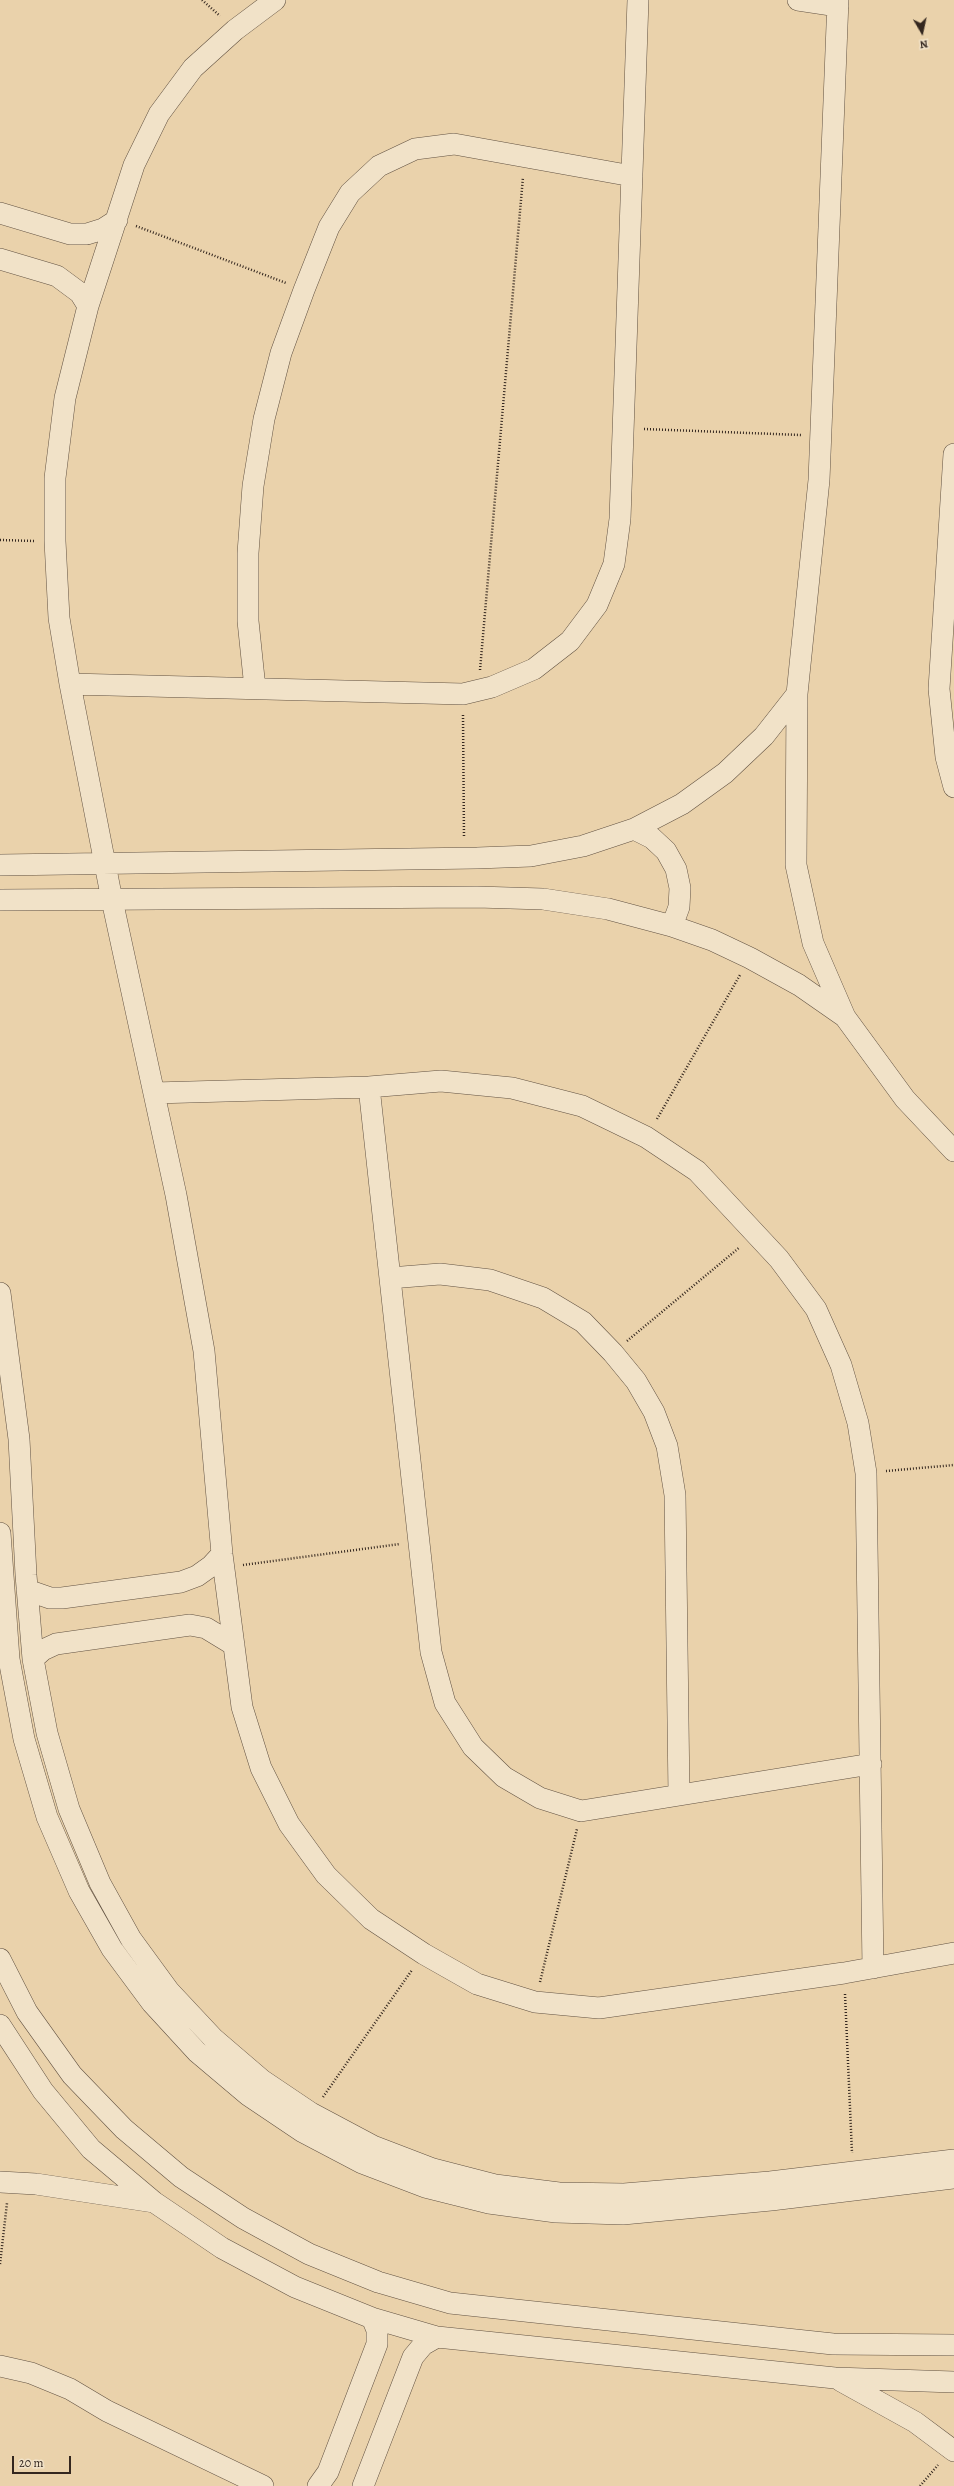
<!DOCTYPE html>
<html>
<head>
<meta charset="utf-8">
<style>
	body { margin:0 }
	#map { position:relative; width:954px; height:2486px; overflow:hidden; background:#ead2ab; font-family:Alegreya,serif }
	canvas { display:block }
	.north { position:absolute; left:902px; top:12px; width:40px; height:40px; -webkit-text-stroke:3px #f1e2c8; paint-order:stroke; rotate:171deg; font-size:11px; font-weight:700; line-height:16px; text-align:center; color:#34271f }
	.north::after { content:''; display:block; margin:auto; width:14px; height:18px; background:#34271f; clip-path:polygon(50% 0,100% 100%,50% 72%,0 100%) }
	.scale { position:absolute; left:12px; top:2456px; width:59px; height:18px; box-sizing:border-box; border:2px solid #34271f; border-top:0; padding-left:5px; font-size:12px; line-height:14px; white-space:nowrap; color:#34271f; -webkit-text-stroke:3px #f1e2c8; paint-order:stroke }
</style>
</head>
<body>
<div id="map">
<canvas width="954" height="2486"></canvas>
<div class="north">N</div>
<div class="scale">20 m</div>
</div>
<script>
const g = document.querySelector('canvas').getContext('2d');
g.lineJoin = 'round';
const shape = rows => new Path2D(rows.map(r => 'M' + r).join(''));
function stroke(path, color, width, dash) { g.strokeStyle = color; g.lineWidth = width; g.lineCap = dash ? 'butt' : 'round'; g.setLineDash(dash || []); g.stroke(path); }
const path = shape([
	[202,0,220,16],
	[136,226,286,283],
	[644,429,801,435],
	[0,540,35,541],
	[480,670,523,177],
	[463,715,464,838],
	[657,1119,740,975],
	[627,1341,740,1247],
	[886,1471,954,1465],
	[243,1565,400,1544],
	[540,1982,577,1829],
	[845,1994,852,2153],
	[323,2097,412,1970],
	[0,2264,7,2203],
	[920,2486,938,2465]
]);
const street = shape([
	[275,0,235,30,193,68,159,114,134,165,88,306,65,398,55,478,55,541,59,618,70,684,112,900,176,1195,204,1351,222,1554,242,1707,261,1768,289,1824,326,1875,371,1919,424,1954,477,1984,535,2002,599,2008,844,1973,954,1953],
	[798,0,838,6],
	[838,0,819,480,797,694,796,865,813,943,845,1017,905,1099,954,1151],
	[0,213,70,234,87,234,103,229,117,220],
	[0,259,57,276,80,293,88,306],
	[954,454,939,689,946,757,954,787],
	[70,684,463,694,492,687,534,669,570,641,597,605,614,564,620,519,638,0],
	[255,688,248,621,248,553,253,486,264,419,281,353,304,290,329,227,350,193,379,166,415,149,454,144,632,176],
	[634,829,652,838,666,851,676,869,680,888,679,907,672,926],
	[0,865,477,858,531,856,583,846,634,829,682,804,725,773,764,736,797,694],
	[0,900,477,897,543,899,608,909,672,926,712,940,750,958,799,985,845,1017],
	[369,1087,431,1652,445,1703,473,1747,504,1777,540,1798,581,1811,871,1764],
	[154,1093,369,1087,441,1081,512,1088,582,1106,646,1137,697,1171,779,1259,816,1309,841,1365,858,1423,866,1473,873,1968],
	[390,1278,440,1274,490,1280,543,1298,583,1322,613,1353,636,1381,654,1412,667,1446,675,1495,679,1795],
	[0,1293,19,1439,26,1575,33,1659,47,1733,69,1809,100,1883,131,1939,169,1991,213,2038,262,2080,311,2113,373,2146,433,2169,495,2185,559,2193,624,2194,770,2182,954,2160],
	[0,1533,9,1659,24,1739,47,1817,79,1891,112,1949,152,2003,197,2052,248,2095,303,2132,362,2163,425,2187,489,2203,556,2212,623,2214,771,2200,954,2178],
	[27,1590,50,1598,62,1598,181,1582,197,1576,211,1566,222,1554],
	[33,1659,43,1650,56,1644,190,1625,206,1628,234,1645],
	[0,1959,27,2012,72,2075,124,2129,181,2177,243,2218,309,2254,378,2282,450,2303,833,2344,954,2345],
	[0,2025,43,2091,91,2149,154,2202,222,2248,295,2287,372,2318,437,2337,835,2378,954,2382],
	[0,2182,36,2184,154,2202],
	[0,2366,31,2373,70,2389,107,2411,263,2486],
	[841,2381,915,2422,954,2451],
	[318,2486,328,2472,377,2344,377,2330,372,2318],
	[363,2486,413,2357,423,2345,437,2337]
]);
stroke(street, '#625242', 22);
stroke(path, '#34271f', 2.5, [1, 2]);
stroke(street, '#f1e2c8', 21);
</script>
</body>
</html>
